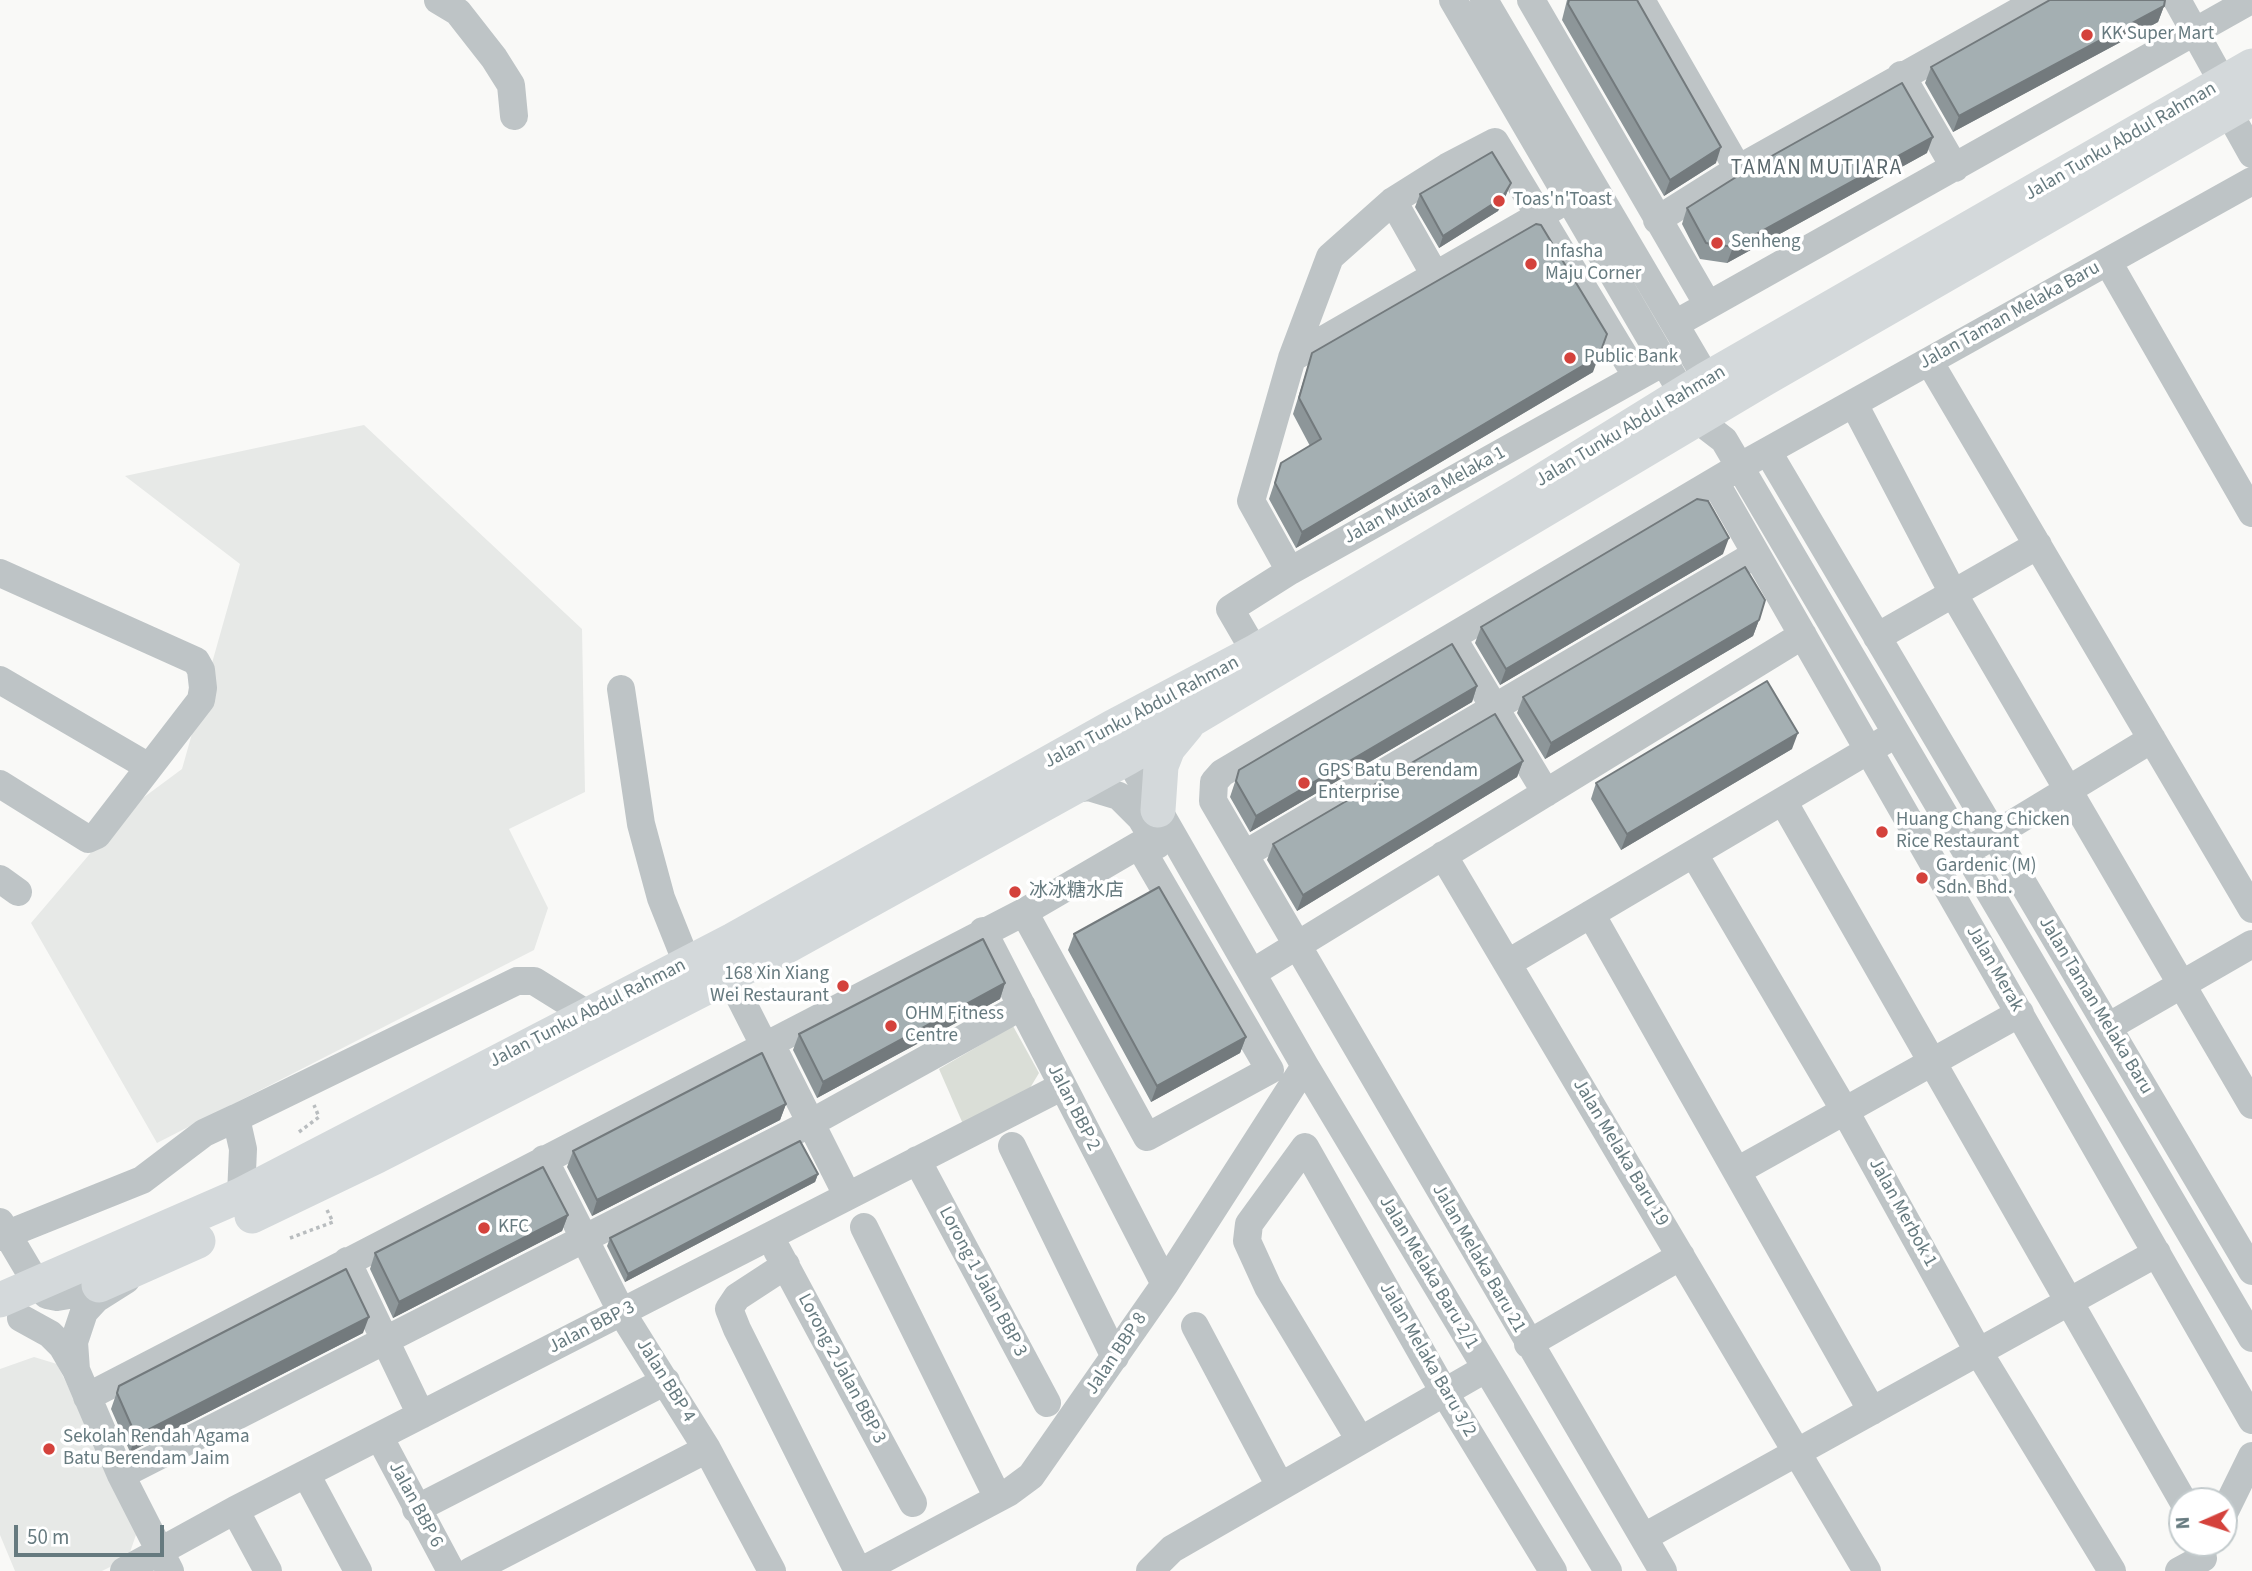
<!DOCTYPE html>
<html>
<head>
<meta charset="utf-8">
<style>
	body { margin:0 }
	#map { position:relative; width:2252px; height:1571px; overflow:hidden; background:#f9f9f7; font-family:"Source Sans 3",sans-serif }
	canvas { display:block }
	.north { position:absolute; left:2168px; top:1487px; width:70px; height:70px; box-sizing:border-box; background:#fff; border:2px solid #c2cacc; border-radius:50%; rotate:267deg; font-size:19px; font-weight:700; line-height:28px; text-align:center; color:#667a7f }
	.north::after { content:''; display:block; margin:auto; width:24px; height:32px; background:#d4423c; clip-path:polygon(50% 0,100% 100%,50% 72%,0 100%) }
	.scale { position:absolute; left:14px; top:1525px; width:150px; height:32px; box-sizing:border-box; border:4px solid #667a7f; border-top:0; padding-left:9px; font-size:21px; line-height:24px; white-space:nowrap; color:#667a7f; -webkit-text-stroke:5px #fff; paint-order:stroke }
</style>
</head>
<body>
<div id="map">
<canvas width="2252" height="1571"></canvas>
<div class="north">N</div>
<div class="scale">50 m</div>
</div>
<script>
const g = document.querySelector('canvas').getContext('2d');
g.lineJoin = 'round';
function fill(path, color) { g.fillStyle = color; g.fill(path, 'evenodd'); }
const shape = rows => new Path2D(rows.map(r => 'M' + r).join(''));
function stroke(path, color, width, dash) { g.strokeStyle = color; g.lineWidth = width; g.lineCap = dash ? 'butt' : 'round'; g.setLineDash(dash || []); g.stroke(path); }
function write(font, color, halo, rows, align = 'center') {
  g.font = font + ' "Source Sans 3","Noto Sans SC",sans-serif'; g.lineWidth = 7; g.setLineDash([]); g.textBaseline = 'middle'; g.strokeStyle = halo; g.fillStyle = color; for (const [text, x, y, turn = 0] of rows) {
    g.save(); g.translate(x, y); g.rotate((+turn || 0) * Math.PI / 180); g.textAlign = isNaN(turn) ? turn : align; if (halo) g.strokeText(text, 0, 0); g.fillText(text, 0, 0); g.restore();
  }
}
const built = shape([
	[364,425,582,629,585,792,509,829,548,908,534,950,157,1143,31,923,128,809,182,769,240,564,125,476],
	[34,1357,57,1364,138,1529,128,1558,102,1571,15,1571,0,1535,0,1369]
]);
const green = shape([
	[1013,1026,1039,1073,1030,1088,963,1124,939,1069]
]);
const path = shape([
	[299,1132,319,1117,314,1105],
	[290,1238,333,1222,327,1210]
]);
const minor = shape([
	[438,0,458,12,494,58,511,85,514,116],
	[1453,0,1698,420,1724,440,2252,1338],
	[1484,0,1717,396],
	[1531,0,1708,305],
	[1641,0,1738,169],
	[2177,0,2223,83],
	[1901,75,1955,168],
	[2228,111,2252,154],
	[1393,201,1436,277],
	[1657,220,1738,169,2039,0],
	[2108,262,2252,513],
	[1675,324,2251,0],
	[1292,358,1556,206],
	[1929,361,2252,909],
	[1854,404,1953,593,2252,1105],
	[1768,452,2252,1271],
	[1715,482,2252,1420],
	[1290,571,1251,501,1292,358,1330,257,1393,201,1447,167,1495,142,1637,377],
	[0,573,196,661,201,670,203,688,201,700,97,835,88,839,0,784],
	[1452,637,1546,793],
	[1877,637,2038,545],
	[1255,652,1230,609,1290,571,1653,368],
	[0,680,149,767],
	[621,689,641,824,661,898,687,963],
	[1118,740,1305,1066,1608,1571],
	[1070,790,1089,787,1119,796,1141,818,1157,845],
	[1783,801,2183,1501],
	[1979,844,2152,739],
	[1245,854,1756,554],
	[1694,854,1845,1111,1978,1351,2112,1571],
	[1443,855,1867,1571],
	[0,879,18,892],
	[1591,914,1872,1411],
	[983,931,1165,1284],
	[1508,963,1884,741],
	[1252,973,1803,635],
	[729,976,764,1045],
	[2108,1027,2252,944],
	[770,1042,847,1195],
	[1012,1146,1115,1357],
	[544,1159,622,1313,707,1449,772,1571],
	[917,1160,1047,1403],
	[1737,1171,2020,1013],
	[241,1195,243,1149,236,1118,517,981,534,981,587,1014],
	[0,1222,38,1286,47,1295,57,1297,81,1293],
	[864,1227,998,1498],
	[0,1237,142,1180,204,1133,236,1118],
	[777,1250,913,1503],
	[347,1261,421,1415],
	[786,1265,737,1297,729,1309,737,1329,858,1571],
	[21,1318,50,1334,62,1346,76,1370,121,1475,170,1571],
	[1195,1326,1280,1486],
	[1528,1344,1681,1256],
	[76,1370,74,1342,84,1312,96,1299,126,1280],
	[87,1397,1024,912,1139,845,1270,1070,1147,1137,1024,912],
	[380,1438,451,1571],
	[1360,1440,1268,1287,1247,1241,1249,1224,1305,1147,1444,1392,1553,1571],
	[306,1474,358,1571],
	[121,1475,809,1124,1022,1006],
	[416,1509,666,1381],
	[235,1510,268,1571],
	[2224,1513,2252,1456],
	[1644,1537,2157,1253],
	[124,1571,235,1510,1061,1087],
	[471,1571,707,1449],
	[861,1571,1008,1493,1031,1476,1165,1284,1305,1066],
	[1150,1571,1172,1549,1485,1369],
	[1663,1571,1213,801,1214,782,1222,773,1739,467,2252,181],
	[2179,1571,2203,1558]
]);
const major = shape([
	[1158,810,1161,766,1168,748,1187,725],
	[252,1216,377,1156,789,945,1127,758,1764,379,2252,98],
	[99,1285,198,1241],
	[0,1300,241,1195,733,940,1111,728,1255,652,1524,492,1707,379,2252,66]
]);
const wall = shape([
	[1567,0,1637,0,1716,163,1664,196,1562,20],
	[2164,6,2158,22,1953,132,1925,83,1931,67],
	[1927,153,1727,263,1700,259,1682,224,1687,208],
	[1511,183,1506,195,1498,211,1439,248,1415,207,1420,194],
	[1312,353,1593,372,1296,548,1269,499,1281,463,1310,446,1293,414],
	[1723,554,1500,685,1475,643,1481,627],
	[1759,620,1753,636,1545,759,1517,713,1523,697],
	[1477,686,1472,702,1250,832,1230,797,1239,770],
	[1792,749,1621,850,1591,799,1596,783],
	[1523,761,1517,777,1297,911,1267,860,1273,844],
	[1074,934,1246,1037,1240,1053,1151,1102,1068,950],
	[1005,983,1000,999,817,1098,793,1050,799,1034],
	[786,1104,780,1120,592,1216,567,1167,573,1151],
	[818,1174,815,1182,625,1282,607,1246,610,1238],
	[568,1215,562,1231,393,1318,370,1269,375,1253],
	[363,1333,130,1452,111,1409,119,1386]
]);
const shadedWall = shape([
	[2164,6,2158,22,1953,132,1959,116],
	[1933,137,1927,153,1727,263,1733,247],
	[1721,147,1716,163,1664,196,1670,180],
	[1511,183,1506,195,1498,211,1439,248,1443,236],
	[1607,334,1593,372,1296,548,1302,532],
	[1729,538,1723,554,1500,685,1506,669],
	[1759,620,1753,636,1545,759,1551,743],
	[1477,686,1472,702,1250,832,1256,816],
	[1798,733,1792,749,1621,850,1627,834],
	[1523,761,1517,777,1297,911,1303,895],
	[1005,983,1000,999,817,1098,823,1082],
	[1246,1037,1240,1053,1151,1102,1157,1086],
	[786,1104,780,1120,592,1216,597,1200],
	[818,1174,815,1182,625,1282,628,1274],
	[568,1215,562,1231,393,1318,399,1302],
	[369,1317,363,1333,130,1452,136,1436]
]);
const building = shape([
	[1569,0,1637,0,1721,147,1670,180,1568,4,1569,0],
	[2050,0,2165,0,2164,6,1959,116,1931,67,2050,0],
	[1902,83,1933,137,1733,247,1706,243,1687,208,1752,167,1902,83],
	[1492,152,1511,183,1502,198,1443,236,1420,194,1492,152],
	[1536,224,1541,225,1607,334,1599,356,1302,532,1275,483,1281,463,1321,439,1299,398,1312,353,1536,224],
	[1697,499,1708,501,1729,538,1506,669,1481,627,1697,499],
	[1745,567,1765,600,1759,620,1551,743,1523,697,1745,567],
	[1452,644,1477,686,1256,816,1236,781,1239,770,1452,644],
	[1767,681,1798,733,1627,834,1596,783,1767,681],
	[1495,714,1523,761,1303,895,1273,844,1495,714],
	[1159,887,1246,1037,1157,1086,1074,934,1159,887],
	[983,939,1005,983,823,1082,799,1034,983,939],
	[762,1053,786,1104,597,1200,573,1151,762,1053],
	[800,1141,818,1174,628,1274,610,1238,800,1141],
	[543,1167,568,1215,399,1302,375,1253,543,1167],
	[346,1269,369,1317,136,1436,117,1393,119,1386,346,1269]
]);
const markers = [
	[2087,35,7,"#d4423c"],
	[1499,201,7,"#d4423c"],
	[1717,243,7,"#d4423c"],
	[1531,264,7,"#d4423c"],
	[1570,358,7,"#d4423c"],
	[1304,783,7,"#d4423c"],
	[1882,832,7,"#d4423c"],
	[1922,878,7,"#d4423c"],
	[1015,892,7,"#d4423c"],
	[843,986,7,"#d4423c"],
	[891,1026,7,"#d4423c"],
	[484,1228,7,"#d4423c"],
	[49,1449,7,"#d4423c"]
];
const poiNames = [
	["KK Super Mart",2101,35],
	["Toas'n'Toast",1513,201],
	["Senheng",1731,243],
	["Infasha",1545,253],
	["Maju Corner",1545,275],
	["Public Bank",1584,358],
	["GPS Batu Berendam",1318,772],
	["Enterprise",1318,794],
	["Huang Chang Chicken",1896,821],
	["Rice Restaurant",1896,843],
	["Gardenic (M)",1936,867],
	["Sdn. Bhd.",1936,889],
	["冰冰糖水店",1029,892],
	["168 Xin Xiang",829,975,"right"],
	["Wei Restaurant",829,997,"right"],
	["OHM Fitness",905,1015],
	["Centre",905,1037],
	["KFC",498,1228],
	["Sekolah Rendah Agama",63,1438],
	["Batu Berendam Jaim",63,1460]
];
const streetNames = [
	["Jalan Tunku Abdul Rahman",2121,142,-30],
	["Jalan Taman Melaka Baru",2010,316,-29],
	["Jalan Tunku Abdul Rahman",1631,427,-31],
	["Jalan Mutiara Melaka 1",1425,496,-29],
	["Jalan Tunku Abdul Rahman",1142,713,-28],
	["Jalan Merak",1994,969,60],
	["Jalan Taman Melaka Baru",2095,1006,59],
	["Jalan Tunku Abdul Rahman",588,1014,-27],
	["Jalan BBP 2",1073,1108,63],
	["Jalan Melaka Baru 19",1620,1153,59],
	["Jalan Merbok 1",1902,1213,61],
	["Jalan Melaka Baru 21",1478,1259,60],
	["Jalan Melaka Baru 2/1",1428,1273,59],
	["Lorong 1 Jalan BBP 3",982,1282,62],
	["Jalan BBP 3",592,1328,-27],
	["Jalan BBP 8",1117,1354,-56],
	["Jalan Melaka Baru 3/2",1427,1360,60],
	["Lorong 2 Jalan BBP 3",841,1369,62],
	["Jalan BBP 4",665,1381,58],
	["Jalan BBP 6",415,1505,62]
];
const neighbourhoodNames = [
	["TAMAN MUTIARA",1817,169]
];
fill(built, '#e7e9e7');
fill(green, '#daded7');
stroke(path, '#b9bdbf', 3.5, [3.5, 3.5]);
stroke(minor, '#bec4c6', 28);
stroke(major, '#d4d9db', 35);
fill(wall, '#8d9699');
fill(shadedWall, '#737a7d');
fill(building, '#a4afb2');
stroke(building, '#737a7d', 2);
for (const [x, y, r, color] of markers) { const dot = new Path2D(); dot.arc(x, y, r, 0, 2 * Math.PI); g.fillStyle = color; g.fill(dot); stroke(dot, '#fff', 2.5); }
write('19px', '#667a7f', '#fff', poiNames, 'left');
write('19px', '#667a7f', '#fff', streetNames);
g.letterSpacing = '2px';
write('21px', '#58666b', '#fff', neighbourhoodNames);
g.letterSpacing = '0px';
</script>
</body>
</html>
